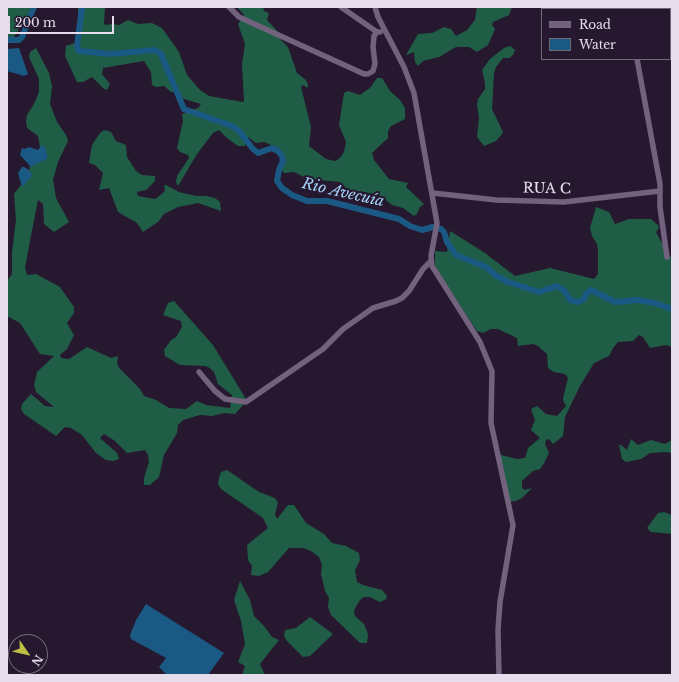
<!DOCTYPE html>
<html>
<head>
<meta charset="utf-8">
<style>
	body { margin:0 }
	#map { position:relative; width:679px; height:682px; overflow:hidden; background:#26182f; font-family:"Libre Baskerville",serif }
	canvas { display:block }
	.frame { position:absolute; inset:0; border:8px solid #e6ddec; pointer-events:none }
	.legend { position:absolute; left:541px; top:8px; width:130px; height:52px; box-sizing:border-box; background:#26182f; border:1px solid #73677b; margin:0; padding:5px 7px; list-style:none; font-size:12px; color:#e6ddec }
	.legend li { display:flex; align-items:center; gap:8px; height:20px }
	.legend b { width:20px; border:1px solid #73677b }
	.north { position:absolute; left:8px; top:634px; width:40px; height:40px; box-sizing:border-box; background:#26182f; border:1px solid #73677b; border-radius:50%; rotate:124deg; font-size:11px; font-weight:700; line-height:16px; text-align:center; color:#e6ddec }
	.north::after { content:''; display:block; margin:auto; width:14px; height:18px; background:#bdbf43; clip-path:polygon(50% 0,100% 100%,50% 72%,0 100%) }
	.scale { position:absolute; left:8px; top:16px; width:106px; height:18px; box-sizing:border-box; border:2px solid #e6ddec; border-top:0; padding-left:5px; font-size:12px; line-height:14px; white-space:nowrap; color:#e6ddec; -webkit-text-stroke:3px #26182f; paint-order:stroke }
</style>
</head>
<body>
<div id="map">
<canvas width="679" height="682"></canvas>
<div class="frame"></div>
<ul class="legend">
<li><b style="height:5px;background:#72627d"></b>Road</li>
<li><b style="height:11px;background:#195983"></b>Water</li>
</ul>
<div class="north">N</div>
<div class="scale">200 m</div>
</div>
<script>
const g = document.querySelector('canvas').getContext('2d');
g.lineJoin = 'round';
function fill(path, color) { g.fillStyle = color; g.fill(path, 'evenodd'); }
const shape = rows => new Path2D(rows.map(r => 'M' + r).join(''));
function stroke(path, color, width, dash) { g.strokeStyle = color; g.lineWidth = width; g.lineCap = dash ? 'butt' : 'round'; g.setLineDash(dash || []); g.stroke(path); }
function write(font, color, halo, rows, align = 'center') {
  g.font = font + ' "Libre Baskerville",serif'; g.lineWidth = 4; g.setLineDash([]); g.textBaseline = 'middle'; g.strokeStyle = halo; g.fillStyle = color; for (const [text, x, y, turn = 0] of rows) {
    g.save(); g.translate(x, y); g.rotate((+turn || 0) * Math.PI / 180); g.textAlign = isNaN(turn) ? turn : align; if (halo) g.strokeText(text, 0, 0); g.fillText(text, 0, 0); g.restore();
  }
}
const forest = shape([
	[7,7,33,7,12,40,7,41],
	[78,7,105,7,104,24,106,25,112,24,119,25,128,20,138,24,152,23,162,28,179,52,187,75,200,90,209,96,243,102,244,101,242,64,245,44,238,24,244,15,237,7,263,7,264,11,269,13,267,20,280,34,281,40,288,47,297,73,306,80,308,85,308,88,303,85,301,87,311,127,309,146,326,159,335,161,340,158,344,152,346,142,339,125,344,93,348,91,360,95,370,88,377,78,382,78,390,91,400,100,405,108,405,119,391,126,388,131,388,138,372,153,374,160,389,179,408,183,406,187,424,204,420,207,417,214,414,216,403,208,392,205,382,197,365,192,352,191,346,188,340,182,308,179,294,172,284,173,281,169,284,156,278,148,264,142,256,143,248,137,245,146,238,146,227,138,219,130,213,133,197,154,178,186,176,182,177,176,189,158,188,155,180,152,177,148,183,121,182,114,198,108,201,104,184,99,177,92,171,92,164,86,156,87,152,85,151,72,144,61,103,68,102,74,110,84,107,90,104,89,92,77,83,82,77,82,65,56,66,46,77,42,80,38],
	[477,7,512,7,509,15,493,22,492,25,495,29,488,45,477,52,469,47,456,47,439,57,423,61,418,66,415,62,414,52,406,55,418,34,432,33,444,27,451,29,456,36,467,30,475,20],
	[510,46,515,50,513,55,509,58,503,58,496,67,494,73,492,109,503,132,502,134,496,141,484,146,477,137,479,118,477,105,478,99,485,89,485,83,482,70,490,59,504,48],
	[36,48,49,73,52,86,50,104,57,122,66,135,68,141,58,162,53,180,56,198,69,222,54,232,44,224,43,204,38,200,25,267,27,275,36,274,60,287,74,307,74,313,67,323,74,335,67,349,60,355,61,358,69,359,87,347,111,358,118,356,117,363,119,368,140,389,144,396,156,400,169,408,186,409,197,401,206,405,230,408,232,395,218,384,214,372,210,368,205,366,180,365,165,356,164,350,171,340,176,337,182,327,181,321,163,315,168,303,174,301,213,345,246,399,245,403,235,414,224,413,212,416,200,415,183,420,178,425,177,433,164,455,159,477,150,485,144,485,144,478,149,462,148,455,145,450,127,453,115,441,104,434,100,438,117,453,119,459,113,461,106,460,96,453,82,435,71,428,65,427,56,436,24,414,21,409,22,404,31,394,45,406,54,407,36,392,34,385,37,372,54,356,40,354,20,323,7,316,7,281,12,274,12,252,16,220,14,194,29,174,30,163,40,147,38,136,27,128,26,121,27,115,34,104,39,92,39,79,29,57,30,52],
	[104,130,111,132,116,141,126,145,127,157,136,171,142,175,155,176,155,181,146,190,137,192,138,196,155,199,163,193,165,190,164,185,166,185,179,192,196,196,206,196,215,198,220,202,221,211,198,203,178,207,164,214,158,222,143,232,137,223,118,212,109,188,99,190,103,173,95,165,89,163,92,145,100,133],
	[596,207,609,212,615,224,629,219,651,219,658,225,659,228,656,232,669,256,672,257,672,347,666,345,650,348,643,337,639,335,633,341,618,342,613,348,609,356,594,363,580,386,565,417,563,436,553,444,549,439,546,440,545,444,549,453,544,463,540,469,533,471,522,481,522,487,524,490,532,488,522,498,516,501,509,502,501,465,501,455,517,459,525,458,528,448,540,438,531,430,535,420,531,409,537,406,546,414,557,416,566,406,563,400,564,394,568,378,565,374,554,372,548,368,547,354,538,346,533,344,518,346,517,338,498,329,491,329,483,333,477,331,440,276,435,265,435,251,447,252,450,231,485,253,515,276,550,268,594,279,598,274,598,251,597,244,592,236,590,228],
	[631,439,638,445,651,440,665,444,672,440,672,453,665,452,650,453,641,459,626,462,622,459,619,445,621,445,627,450],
	[227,470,259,492,275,498,278,503,275,514,277,519,288,505,294,505,306,523,324,534,332,543,346,546,359,553,360,560,355,570,357,582,363,585,382,590,387,596,386,599,380,602,370,597,364,597,360,600,354,610,355,616,364,624,368,634,367,643,360,643,331,615,328,607,329,598,325,591,321,574,322,565,319,557,311,551,303,548,289,548,268,572,259,576,251,575,252,566,248,560,247,545,268,528,263,518,221,489,218,484,219,478,221,472],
	[664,512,672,515,672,534,651,532,647,528,658,513],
	[240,581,250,600,254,616,264,626,272,637,279,640,260,664,265,675,242,675,245,666,238,662,245,644,241,621,234,600],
	[310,617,333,634,310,656,303,657,287,641,284,636,285,630,296,628]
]);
const water = shape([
	[19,48,28,74,24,76,7,71,7,49],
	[44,145,48,158,31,167,20,155,22,148,24,149,29,147,38,150,41,146],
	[22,167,24,167,29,170,32,176,22,187,18,173],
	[146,604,224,653,208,675,167,675,159,667,166,658,131,639,130,635,136,620]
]);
const river = shape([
	[82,7,77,47,79,51,110,54,155,50,161,54,184,109,232,126,239,131,253,149,258,153,272,148,278,151,282,156,283,161,279,170,277,181,282,188,292,195,307,201,327,201,399,219,410,226,422,230,433,227,441,229,444,232,447,242,456,255,486,267,495,275,508,282,539,292,557,286,564,290,570,300,578,302,584,299,586,294,591,290,615,302,638,300,655,303,672,309],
	[7,40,19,40,22,37,34,7]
]);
const minor = shape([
	[229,7,239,17,364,74,368,74,373,71,375,64,373,47,374,36,377,32],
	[341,7,377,32,380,32],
	[375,7,378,17,404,67,414,93,437,223,431,256,432,266,480,342,492,371,491,423,513,525,500,602,498,630,499,675],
	[628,7,628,9],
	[637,59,660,184,660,207,667,257],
	[433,193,496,200,564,202,660,191],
	[199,372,215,391,225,399,246,402,323,349,343,329,373,308,396,301,402,298,409,291,423,269,431,261]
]);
const streetNames = [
	["RUA C",547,189,1]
];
const waterNames = [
	["Rio Avecuía",343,193,13]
];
fill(forest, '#205d46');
fill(water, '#195983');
stroke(river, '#195983', 6);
stroke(minor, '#72627d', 5.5);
write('14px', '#e6ddec', '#26182f', streetNames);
write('italic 15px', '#a2d3f9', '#26182f', waterNames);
</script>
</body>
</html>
